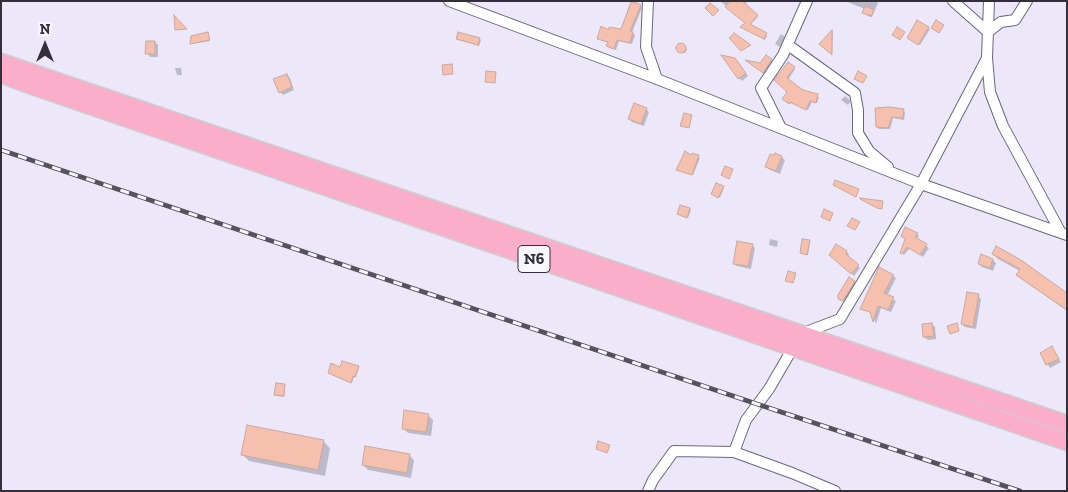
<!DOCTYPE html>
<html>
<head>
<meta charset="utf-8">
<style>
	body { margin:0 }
	#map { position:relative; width:1068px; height:492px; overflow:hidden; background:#ece8fa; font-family:"Zilla Slab",serif }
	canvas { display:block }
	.frame { position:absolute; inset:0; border:2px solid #322f3a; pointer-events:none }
	.north { position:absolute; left:20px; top:20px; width:50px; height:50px; -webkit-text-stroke:4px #f8f7fd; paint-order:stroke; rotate:0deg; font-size:14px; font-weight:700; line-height:20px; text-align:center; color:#322f3a }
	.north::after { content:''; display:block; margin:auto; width:18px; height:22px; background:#322f3a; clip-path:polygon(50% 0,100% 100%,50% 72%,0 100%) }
</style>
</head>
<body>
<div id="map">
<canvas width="1068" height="492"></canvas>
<div class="frame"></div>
<div class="north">N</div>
</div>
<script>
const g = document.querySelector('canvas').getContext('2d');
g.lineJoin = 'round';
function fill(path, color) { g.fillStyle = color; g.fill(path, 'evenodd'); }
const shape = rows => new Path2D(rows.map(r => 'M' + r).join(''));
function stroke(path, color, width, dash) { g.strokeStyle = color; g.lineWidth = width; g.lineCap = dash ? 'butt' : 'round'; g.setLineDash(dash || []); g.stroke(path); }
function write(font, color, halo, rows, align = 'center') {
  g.font = font + ' "Zilla Slab",serif'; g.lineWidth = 4; g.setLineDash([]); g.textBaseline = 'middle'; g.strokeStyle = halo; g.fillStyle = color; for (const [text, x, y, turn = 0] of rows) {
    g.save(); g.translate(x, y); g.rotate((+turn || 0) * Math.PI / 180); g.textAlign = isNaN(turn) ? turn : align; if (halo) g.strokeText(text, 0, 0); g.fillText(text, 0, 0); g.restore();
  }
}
const shadow = shape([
	[720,1,748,1,745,5,758,17,750,25,766,34,767,36,765,40,743,28,746,23],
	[845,1,876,1,878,3,872,17,870,17,863,13,865,9],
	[637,4,642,8,632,32,635,35,632,44,619,41,616,50,610,48,608,46,609,43,599,39,610,32,621,30],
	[918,22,930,29,920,45,910,39],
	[832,31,833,32,832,54,821,44],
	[208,33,210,41,192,44,192,37],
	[781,34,785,37,780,47,775,44],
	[457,39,479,39,481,40,479,46],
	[155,42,158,45,158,57,150,57,147,53],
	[679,44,685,46,687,50,685,53,683,53,678,48],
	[771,60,774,63,767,75,749,62,761,64],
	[738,62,748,76,742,81,739,78],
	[788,64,795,69,788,80,803,91,819,97,817,103,812,102,808,110,791,103,790,104,785,100,789,92,776,80],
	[175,68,181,68,182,75,177,75],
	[287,75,290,78,294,90,283,95,280,92],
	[845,96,850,100,850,102,848,105,841,100],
	[646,109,649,112,644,126,632,122,629,118],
	[889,109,903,111,905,113,904,120,893,118,890,129,879,129,877,127],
	[693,154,700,158,693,175,679,171],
	[774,157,782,157,785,160,780,174,770,170,767,167],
	[723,187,724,188,720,198,714,195],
	[690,209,691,210,688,218,678,214],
	[917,234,919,236,917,239,929,248,923,257,910,248,904,255,901,253,906,239],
	[770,239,778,241,777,247,769,245],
	[809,241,810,242,808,255,802,254,801,253],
	[752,245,755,248,751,269,737,266,734,263],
	[836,246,847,252,849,255,848,257,860,268,854,276,834,258],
	[993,254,1067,295,1067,311,1022,279,1020,271,998,259],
	[993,260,996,263,993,271,982,267,979,264],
	[893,276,896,278,887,296,896,301,891,312,881,308,876,324,872,314,862,308],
	[854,282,857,285,846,303,839,298],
	[978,296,981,299,976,329,965,327,962,324],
	[932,324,935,327,936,339,928,340,924,337],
	[1052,348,1061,362,1050,368,1041,353],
	[358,367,359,368,356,377,354,377,352,383,329,373,341,369],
	[285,386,284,397,277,396,276,395],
	[428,415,433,420,431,436,408,433,403,428],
	[324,442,330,448,325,476,249,461,242,454],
	[409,455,414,460,411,478,368,470,363,465]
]);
const building = shape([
	[730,1,742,1,758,15,750,24,767,33,764,39,740,27,745,23,725,7,730,1],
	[631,2,637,3,641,5,630,31,633,32,630,43,617,40,614,49,606,46,608,42,597,39,601,26,609,30,609,27,621,29,631,2],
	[710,3,719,10,713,16,705,8,710,3],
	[865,6,874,10,871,16,862,13,865,6],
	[174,15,187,29,175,30,174,15],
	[917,20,929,27,918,45,907,38,917,20],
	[936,20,944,25,939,33,931,28,936,20],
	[897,27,905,32,900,40,892,35,897,27],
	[832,30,832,55,819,44,832,30],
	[208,32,210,40,190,44,191,36,208,32],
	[458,32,480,38,478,45,456,39,458,32],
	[734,33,751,45,741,51,729,38,734,33],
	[146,41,155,41,155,54,145,54,146,41],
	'676 48a5 5 0 1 1 10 0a5 5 0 1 1-10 0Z',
	[721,55,735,58,746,73,738,79,721,55],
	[766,55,772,59,763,73,745,60,760,63,766,55],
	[788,62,795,67,787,78,803,90,818,94,816,103,810,101,806,110,790,102,789,104,782,99,787,92,774,80,788,62],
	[452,64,453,74,443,75,442,65,452,64],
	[486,71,496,72,495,83,485,82,486,71],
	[858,71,867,76,863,83,854,79,858,71],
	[287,74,292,87,279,93,273,79,287,74],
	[634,103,647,108,641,124,628,119,634,103],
	[889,107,904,109,903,118,892,117,888,128,876,127,875,108,889,107],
	[684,113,692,115,689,128,680,126,684,113],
	[685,151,691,155,692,153,699,155,692,175,676,170,685,151],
	[775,153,782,156,776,171,765,167,770,154,774,155,775,153],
	[725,166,733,169,729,179,721,175,725,166],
	[835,180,859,189,856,197,833,185,835,180],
	[716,183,724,186,718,198,711,194,716,183],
	[860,198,883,201,882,209,877,208,860,199,860,198],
	[680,205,690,208,687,218,677,214,680,205],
	[824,209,833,213,830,221,821,217,824,209],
	[852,218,860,222,855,230,847,226,852,218],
	[905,227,918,233,915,237,927,244,920,255,907,247,902,254,900,253,905,239,901,236,905,227],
	[802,239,810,240,807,255,800,253,802,239],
	[737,241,753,244,748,266,733,264,737,241],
	[836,244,847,251,846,254,859,265,851,274,829,255,836,244],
	[996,246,1021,260,1067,293,1067,310,1016,275,1020,269,992,254,996,246],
	[981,254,993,259,990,268,978,264,981,254],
	[879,267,894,275,884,293,894,297,888,310,878,306,873,322,870,312,860,309,879,267],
	[788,271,796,273,793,283,785,281,788,271],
	[849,277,855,281,843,301,838,299,838,295,849,277],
	[967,292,979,294,973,327,961,324,967,292],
	[932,323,934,336,923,337,922,324,932,323],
	[957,323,959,331,950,334,947,326,957,323],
	[1052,346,1059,359,1046,365,1040,353,1052,346],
	[342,361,359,366,355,377,353,376,351,383,328,373,331,363,340,367,342,361],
	[276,383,285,384,284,396,274,395,276,383],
	[404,410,429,414,426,432,402,429,404,410],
	[247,425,324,440,318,470,241,455,247,425],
	[598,441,610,445,607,453,596,449,598,441],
	[365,446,410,454,407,473,362,465,365,446]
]);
const minor = shape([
	[449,1,657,79,921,184,1067,235],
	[648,1,646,47,657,79],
	[953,1,988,32,1001,22,1015,20,1027,1],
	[989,1,987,58,990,92,1003,126,1061,233],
	[788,45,855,93,858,110,858,133,869,151,888,167],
	[781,128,761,88,783,55,807,1],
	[734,452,746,420,769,389,801,334,840,319,921,184,987,58],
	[648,491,653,480,674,451,734,452,792,473,835,491]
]);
const trunk = shape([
	[1,62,1067,424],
	[1,74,21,82,1067,442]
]);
const rail = shape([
	[1,150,757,404,1020,491]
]);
const shields = [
	[534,259,32]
];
const shieldNames = [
	["N6",534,259]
];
fill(shadow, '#0003');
fill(building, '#f6c0ae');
stroke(building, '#c9a89d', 1);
stroke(minor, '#6c6580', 12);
stroke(trunk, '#cecdd0', 19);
stroke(minor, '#fff', 10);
stroke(trunk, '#faaeca', 16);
stroke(rail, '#55525e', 5);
stroke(rail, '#f8f7fd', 3, [9]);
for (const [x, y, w] of shields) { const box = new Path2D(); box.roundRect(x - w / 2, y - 13.5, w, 27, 4); g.fillStyle = '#f8f7fd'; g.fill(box); stroke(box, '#322f3a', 1); }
write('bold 16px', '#322f3a', null, shieldNames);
</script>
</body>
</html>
